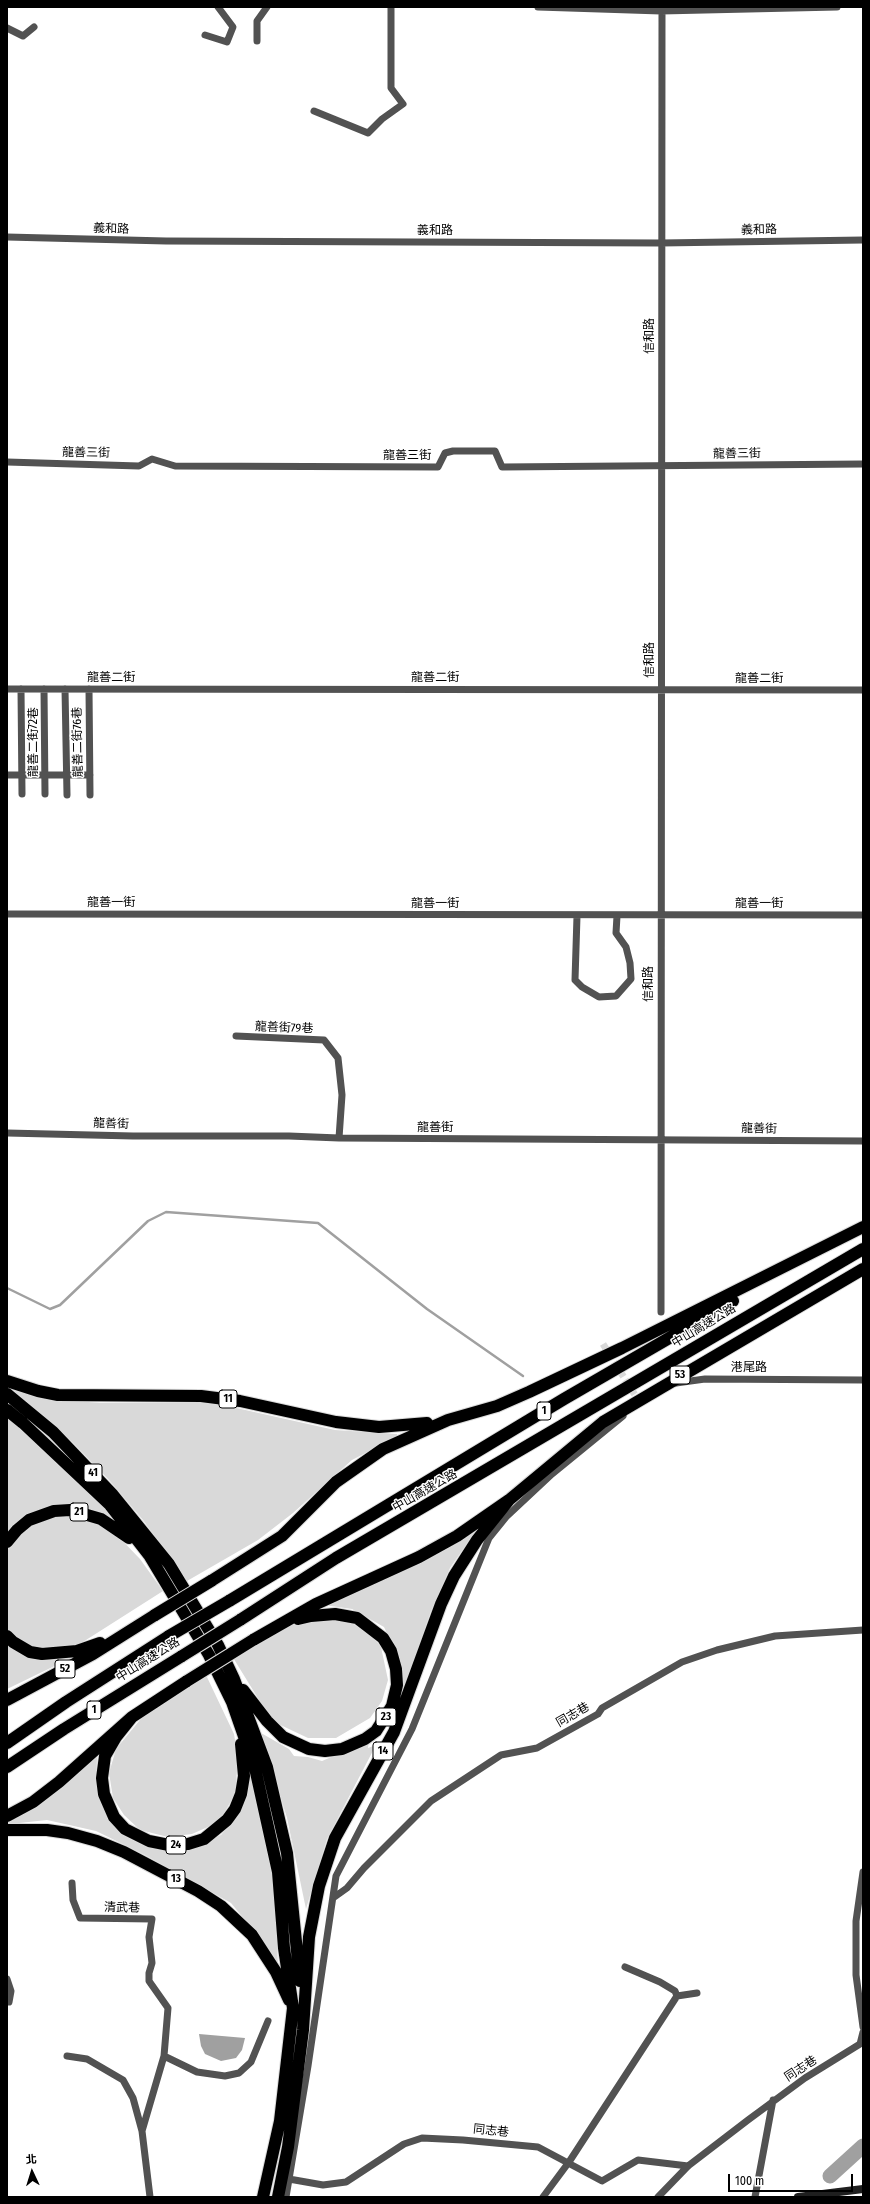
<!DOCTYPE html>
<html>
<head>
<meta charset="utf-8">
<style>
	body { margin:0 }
	#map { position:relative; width:870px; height:2204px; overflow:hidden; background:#fff; font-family:"Fira Sans Condensed","Noto Sans TC",sans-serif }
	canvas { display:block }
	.frame { position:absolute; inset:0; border:8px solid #000; pointer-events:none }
	.north { position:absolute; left:12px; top:2152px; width:40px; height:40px; -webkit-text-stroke:3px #fff; paint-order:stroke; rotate:356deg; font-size:11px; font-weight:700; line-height:16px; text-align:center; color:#000 }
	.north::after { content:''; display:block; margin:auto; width:14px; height:18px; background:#000; clip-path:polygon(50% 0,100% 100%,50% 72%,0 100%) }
	.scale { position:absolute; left:728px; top:2174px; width:125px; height:18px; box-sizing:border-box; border:2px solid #000; border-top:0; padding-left:5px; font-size:12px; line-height:14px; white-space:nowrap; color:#000; -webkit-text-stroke:3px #fff; paint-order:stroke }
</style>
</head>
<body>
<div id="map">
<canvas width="870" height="2204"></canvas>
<div class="frame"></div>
<div class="north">北</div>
<div class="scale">100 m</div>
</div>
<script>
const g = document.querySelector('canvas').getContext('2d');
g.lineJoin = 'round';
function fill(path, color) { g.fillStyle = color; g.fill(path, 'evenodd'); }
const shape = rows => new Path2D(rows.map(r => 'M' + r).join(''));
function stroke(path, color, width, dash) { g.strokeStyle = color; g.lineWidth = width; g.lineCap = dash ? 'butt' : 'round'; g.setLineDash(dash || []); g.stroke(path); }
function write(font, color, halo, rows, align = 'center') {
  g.font = font + ' "Fira Sans Condensed","Noto Sans TC",sans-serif'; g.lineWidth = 3; g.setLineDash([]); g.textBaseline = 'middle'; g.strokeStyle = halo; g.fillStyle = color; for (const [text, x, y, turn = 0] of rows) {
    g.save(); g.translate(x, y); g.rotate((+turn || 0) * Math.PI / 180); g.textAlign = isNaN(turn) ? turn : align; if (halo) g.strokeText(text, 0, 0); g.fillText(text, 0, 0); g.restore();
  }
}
const green = shape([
	[11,1388,39,1398,100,1403,214,1403,335,1430,397,1434,397,1437,352,1460,293,1513,258,1540,187,1581,143,1520,109,1480,71,1441,9,1390],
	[7,1416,101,1503,113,1518,110,1520,51,1511,7,1538],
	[65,1515,88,1518,114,1532,140,1559,163,1591,75,1647,34,1650,7,1635,7,1550,23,1530,47,1518],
	[477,1529,450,1568,431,1611,405,1686,402,1685,399,1660,384,1627,352,1609,324,1605],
	[342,1617,372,1636,381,1647,388,1680,382,1701,370,1718,336,1738,308,1738,272,1721,232,1656,288,1624],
	[7,1642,32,1657,65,1661,7,1689],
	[206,1675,234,1734,238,1758,235,1794,219,1822,192,1834,168,1837,140,1830,124,1815,113,1798,109,1773,116,1749,153,1704],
	[261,1733,289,1749,294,1756,308,1757,322,1761,369,1741,368,1748,376,1745,327,1839,306,1909,287,1818],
	[93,1756,97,1758,96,1786,102,1806,119,1830,189,1848,221,1835,241,1811,248,1775,251,1774,275,1890,278,1968,270,1951,231,1903,145,1855,96,1831,47,1820,10,1824,8,1820]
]);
const water = shape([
	[199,2034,245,2038,242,2050,236,2058,221,2061,205,2054,201,2046]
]);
const stream = shape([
	[7,1288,50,1309,60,1305,148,1221,166,1212,318,1223,427,1309,523,1376]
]);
const river = shape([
	[830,2176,863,2146]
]);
const streetTunnel = shape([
	[603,1344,640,1403]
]);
const street = shape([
	[538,7,661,11,837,7],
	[7,28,23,36,34,27],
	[205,35,227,42,233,27,218,7],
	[257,41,257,21,267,7],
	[314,111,368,133,382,119,403,104,391,88,391,7],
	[7,237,166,241,661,243,863,240],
	[7,462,139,466,152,459,175,466,438,467,445,453,453,451,495,451,502,467,863,464],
	[7,689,863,690],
	[21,689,22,794],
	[44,689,45,794],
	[65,689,67,795],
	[89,689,90,795],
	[7,775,90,775],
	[7,914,863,915],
	[577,916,575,980,582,987,599,997,616,996,631,979,630,963,626,947,616,933,617,916],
	[236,1036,324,1040,338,1058,342,1095,339,1138],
	[7,1133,133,1136,289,1136,339,1138,863,1141],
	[661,1312,662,7],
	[676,1383,705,1379,863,1380],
	[863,1872,856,1921,856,1975,863,2027],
	[72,1883,73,1900,80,1918,152,1919,149,1937,152,1963,149,1973,149,1981,168,2008,164,2056,142,2131,150,2197],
	[333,1898,347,1888,364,1868,431,1801,501,1755,537,1748,598,1714,602,1708,682,1662,717,1650,775,1636,863,1630],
	[625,1967,660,1982,675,1991,677,1996,697,1993],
	[7,1979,11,1991,9,2002,7,2002],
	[67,2056,87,2059,123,2080,133,2098,142,2131],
	[164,2056,197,2072,225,2076,239,2073,251,2062,268,2021],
	[289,2179,323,2185,346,2182,404,2144,422,2138,463,2140,538,2147,602,2181,638,2160,688,2166],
	[286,2197,308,2066,336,1876,412,1729,489,1538,506,1517,552,1474,623,1416],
	[543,2197,569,2162,677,1996],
	[658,2197,688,2166,748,2120,805,2078,860,2044,863,2032],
	[755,2197,773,2100]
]);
const secondary = shape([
	[798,2197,863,2189]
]);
const highway = shape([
	[7,1381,38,1391,58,1395,201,1396,240,1401,336,1422,379,1427,427,1423],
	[7,1394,53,1432,113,1495,169,1564,218,1645,234,1679,267,1767,287,1853,300,1981],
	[7,1410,23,1423,110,1505,149,1555,209,1655,232,1702,255,1768,278,1872,284,1948,293,2008,280,2121,263,2197],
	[7,1542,17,1530,29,1520,54,1511,70,1510,101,1519,129,1538],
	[211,1581,282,1536,336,1482,383,1449,448,1420,497,1406,529,1392,622,1348,863,1227],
	[229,1601,564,1399,733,1301],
	[240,1620,336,1558,863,1249],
	[7,1636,13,1642,30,1652,42,1654,77,1651,100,1643],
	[253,1640,316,1604,419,1557,457,1536,509,1500,603,1422,863,1269],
	[243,1690,267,1721,283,1737,309,1749,325,1751,342,1749,365,1739,376,1731,392,1706,397,1685,396,1669,391,1651,383,1638,357,1618,335,1614,311,1616,298,1619],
	[7,1700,93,1654,155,1615],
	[132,1717,116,1737,105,1756,102,1778,104,1794,114,1817,125,1829,149,1841,169,1845,188,1844,204,1839,227,1820,235,1809,241,1794,244,1776,241,1744],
	[7,1743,66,1702,169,1636],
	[7,1767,64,1729,182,1656],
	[7,1816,33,1802,59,1782,132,1717,187,1681],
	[7,1830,47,1830,68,1833,97,1841,124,1852,198,1891,221,1906,252,1935,276,1972,289,2000],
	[278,2197,288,2147,303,2030,309,1937,319,1886,335,1838,394,1732,441,1604,454,1576,477,1540,509,1500]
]);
const highwayBridge = shape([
	[155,1615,211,1581],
	[169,1636,229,1601],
	[182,1656,240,1620],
	[187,1681,253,1640]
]);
const shields = [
	[680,1375,20],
	[228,1399,18],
	[544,1411,14],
	[93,1473,18],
	[79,1512,18],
	[65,1669,20],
	[94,1710,14],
	[386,1717,20],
	[383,1751,20],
	[176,1845,20],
	[176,1879,18]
];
const shieldNames = [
	["53",680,1375],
	["11",228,1399],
	["1",544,1411],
	["41",93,1473],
	["21",79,1512],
	["52",65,1669],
	["1",94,1710],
	["23",386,1717],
	["14",383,1751],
	["24",176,1845],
	["13",176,1879]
];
const streetNames = [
	["義和路",111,229,2],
	["義和路",759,230,-1],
	["義和路",435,231],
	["信和路",650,336,-90],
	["龍善三街",86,453,1],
	["龍善三街",737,454,-1],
	["龍善三街",407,456],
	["信和路",650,660,-90],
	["龍善二街",111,678],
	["龍善二街",435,678],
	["龍善二街",759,679],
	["龍善二街72巷",34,742,-90],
	["龍善二街76巷",78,742,-91],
	["龍善一街",111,903],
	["龍善一街",435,904],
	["龍善一街",759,904],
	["信和路",649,984,-90],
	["龍善街79巷",284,1028,2],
	["龍善街",111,1124,2],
	["龍善街",435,1128],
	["龍善街",759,1129,1],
	["中山高速公路",704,1326,-31],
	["港尾路",749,1368],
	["中山高速公路",425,1491,-30],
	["中山高速公路",148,1660,-32],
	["同志巷",573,1715,-30],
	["清武巷",122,1908,1],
	["同志巷",801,2069,-33],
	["同志巷",491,2131,6]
];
fill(green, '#d9d9d9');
fill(water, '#a0a0a0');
stroke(stream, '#a0a0a0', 2.5);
stroke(river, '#a0a0a0', 15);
stroke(streetTunnel, '#d9d9d9', 7, [7, 3.5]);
stroke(highway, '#dbdbdb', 14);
stroke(street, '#525252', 7);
stroke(secondary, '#1f1f1f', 8);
stroke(highway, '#000', 12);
stroke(highwayBridge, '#dbdbdb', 14, []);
stroke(highwayBridge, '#000', 12);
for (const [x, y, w] of shields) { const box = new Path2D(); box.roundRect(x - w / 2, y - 9, w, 18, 3); g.fillStyle = '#fff'; g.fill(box); stroke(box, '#000', 1); }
write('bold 11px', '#000', null, shieldNames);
write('12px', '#000', '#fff', streetNames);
</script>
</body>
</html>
